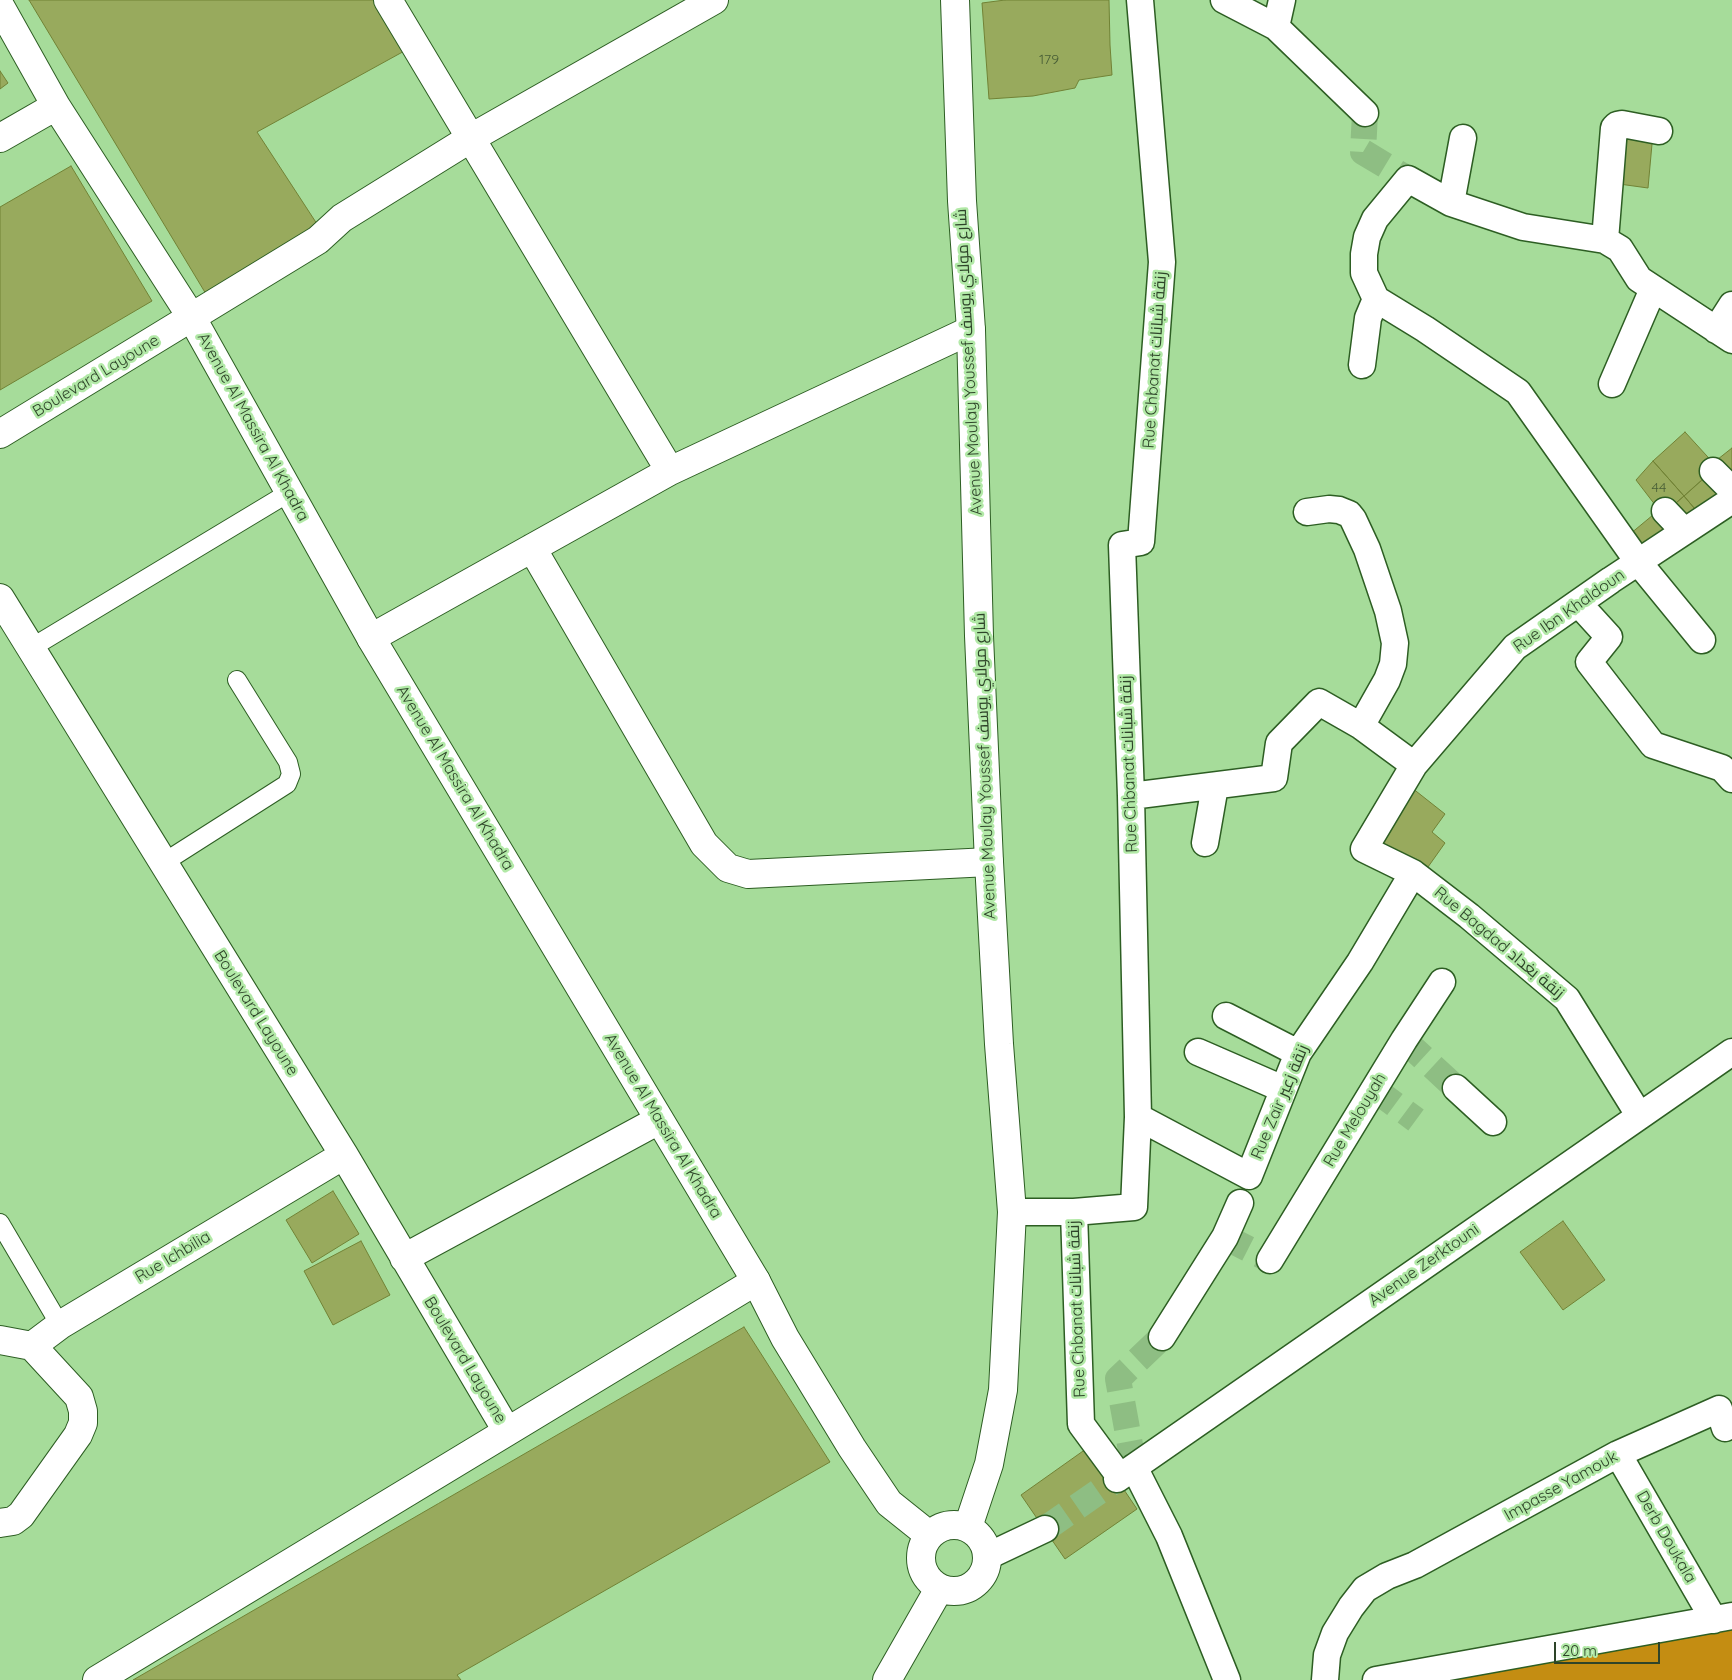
<!DOCTYPE html>
<html>
<head>
<meta charset="utf-8">
<style>
	body { margin:0 }
	#map { position:relative; width:1732px; height:1680px; overflow:hidden; background:#a6dc9a; font-family:Quicksand,sans-serif }
	canvas { display:block }
	.scale { position:absolute; left:1554px; top:1642px; width:106px; height:22px; box-sizing:border-box; border:2px solid #2e4429; border-top:0; padding-left:6px; font-size:15px; line-height:18px; white-space:nowrap; color:#2e4429; -webkit-text-stroke:4px #b2e9a7; paint-order:stroke }
</style>
</head>
<body>
<div id="map">
<canvas width="1732" height="1680"></canvas>
<div class="scale">20 m</div>
</div>
<script>
const g = document.querySelector('canvas').getContext('2d');
g.lineJoin = 'round';
function fill(path, color) { g.fillStyle = color; g.fill(path, 'evenodd'); }
const shape = rows => new Path2D(rows.map(r => 'M' + r).join(''));
function stroke(path, color, width, dash) { g.strokeStyle = color; g.lineWidth = width; g.lineCap = dash ? 'butt' : 'round'; g.setLineDash(dash || []); g.stroke(path); }
function write(font, color, halo, rows, align = 'center') {
  g.font = font + ' Quicksand,Cairo,sans-serif'; g.lineWidth = 5; g.setLineDash([]); g.textBaseline = 'middle'; g.strokeStyle = halo; g.fillStyle = color; for (const [text, x, y, turn = 0] of rows) {
    g.save(); g.translate(x, y); g.rotate((+turn || 0) * Math.PI / 180); g.textAlign = isNaN(turn) ? turn : align; if (halo) g.strokeText(text, 0, 0); g.fillText(text, 0, 0); g.restore();
  }
}
const green = shape([
	[1732,1625,1732,1680,1398,1680]
]);
const building = shape([
	[29,0,378,0,408,49,257,132,319,227,206,294,29,0],
	[1005,0,1109,0,1110,45,1112,75,1079,80,1075,88,1033,96,989,99,982,3,1005,0],
	[0,71,8,83,0,89,0,71],
	[1617,129,1653,133,1648,188,1612,183,1617,129],
	[71,166,152,301,0,390,0,207,71,166],
	[1685,432,1717,467,1684,496,1653,461,1685,432],
	[1732,448,1732,485,1713,463,1732,448],
	[1653,461,1684,496,1669,509,1659,510,1636,480,1653,461],
	[1706,476,1725,499,1700,515,1684,496,1706,476],
	[1684,496,1700,515,1684,526,1669,509,1684,496],
	[1659,510,1678,531,1640,559,1624,539,1659,510],
	[1407,784,1445,814,1432,832,1445,843,1423,874,1371,846,1407,784],
	[333,1191,359,1234,312,1263,286,1220,333,1191],
	[1563,1221,1605,1280,1563,1310,1520,1252,1563,1221],
	[361,1241,390,1295,333,1325,304,1271,361,1241],
	[744,1327,830,1462,457,1675,461,1680,133,1680,744,1327],
	[1093,1444,1137,1509,1065,1559,1021,1495,1093,1444]
]);
const pedestrianTunnel = shape([
	[1365,113,1363,152,1408,179],
	[1404,1040,1456,1088],
	[1374,1089,1416,1120],
	[1225,1237,1270,1260],
	[1134,1467,1118,1379,1162,1337],
	[1045,1529,1117,1479]
]);
const service = shape([
	[31,648,290,492],
	[163,863,287,784,291,774,288,762,237,680],
	[0,1223,60,1325]
]);
const pedestrian = shape([
	[1224,0,1276,27,1365,113],
	[1276,27,1282,0],
	[1451,203,1463,138],
	[1605,240,1614,128,1617,125,1622,124,1659,131],
	[1376,299,1425,329,1518,392,1639,563,1702,640],
	[1716,330,1732,305],
	[1362,365,1368,318,1376,299,1364,273,1364,254,1367,237,1375,219,1408,179,1451,203,1523,227,1605,240,1620,249,1639,279,1732,340],
	[1612,384,1653,289],
	[1713,471,1732,490],
	[1665,511,1684,531],
	[1307,512,1329,509,1339,510,1349,514,1353,519,1367,549,1388,611,1395,643,1393,664,1387,680,1361,726],
	[1578,603,1609,637,1589,662,1653,745,1722,768,1732,779],
	[1131,796,1274,778,1279,743,1319,702,1361,726,1414,765],
	[1205,843,1215,786],
	[1226,1016,1298,1053],
	[1198,1052,1283,1089],
	[1456,1088,1493,1122],
	[1639,1115,1567,999,1469,916,1413,873,1364,849,1414,765,1515,647,1611,580,1732,500],
	[1138,1117,1249,1176,1298,1053,1360,962,1413,873],
	[1012,1212,1074,1212],
	[1270,1260,1404,1040,1442,982],
	[1162,1337,1225,1237,1240,1203],
	[1618,1454,1714,1620],
	[1134,1467,1169,1536,1227,1680],
	[1120,1477,1081,1424,1074,1212,1134,1207,1138,1117,1131,796,1122,545,1141,542,1162,262,1140,0],
	[1117,1479,1732,1052],
	[988,1556,1045,1529],
	[1325,1680,1327,1655,1335,1633,1351,1607,1365,1589,1387,1576,1415,1565,1618,1454,1719,1409,1725,1428],
	[1376,1680,1732,1616]
]);
const minor = shape([
	[388,0,670,471],
	[0,434,318,240,342,218,471,138,714,0],
	[532,548,704,844,728,868,748,874,989,862],
	[0,598,344,1155,507,1431],
	[371,638,670,471,971,330],
	[404,1258,659,1120],
	[0,1340,32,1346,60,1325,344,1155],
	[0,1523,13,1521,21,1515,78,1435,83,1423,83,1411,79,1397,32,1346],
	[97,1680,756,1281]
]);
const tertiary = shape([
	[955,0,962,201,971,330,979,636,989,862,999,1044,1012,1212,1003,1390,989,1464,968,1527],
	[0,6,56,106,192,318,371,638,756,1281,785,1338,852,1448,889,1503,929,1535],
	[0,138,56,106],
	'921 1558a33 33 0 1 1 66 0a33 33 0 1 1-66 0Z',
	[887,1680,939,1589]
]);
const numberNames = [
	["179",1049,60],
	["44",1659,488]
];
const streetNames = [
	["Rue Chbanat زنقة شبانات",1155,360,-86],
	["Avenue Moulay Youssef شارع مولاي يوسف",969,362,-93],
	["Boulevard Layoune",96,376,-31],
	["Avenue Al Massira Al Khadra",253,427,61],
	["Rue Ibn Khaldoun",1569,611,-35],
	["Rue Chbanat زنقة شبانات",1129,764,-92],
	["Avenue Moulay Youssef شارع مولاي يوسف",985,766,-92],
	["Avenue Al Massira Al Khadra",455,778,59],
	["Rue Bagdad زنقة بغداد",1499,943,40],
	["Boulevard Layoune",256,1013,58],
	["Rue Zair زنقة زعير",1280,1102,-67],
	["Rue Melouyah",1355,1120,-59],
	["Avenue Al Massira Al Khadra",663,1126,59],
	["Rue Ichbilia",173,1257,-31],
	["Avenue Zerktouni",1424,1265,-35],
	["Rue Chbanat زنقة شبانات",1077,1309,-92],
	["Boulevard Layoune",465,1360,59],
	["Impasse Yamouk",1561,1486,-29],
	["Derb Doukala",1666,1537,60]
];
fill(green, '#c48d12');
fill(building, '#98aa5d');
stroke(building, '#718235', 1);
stroke(pedestrianTunnel, '#8ebe83', 26, [26, 13]);
stroke(service, '#2d5e23', 20);
stroke(pedestrian, '#2d5e23', 29);
stroke(minor, '#2d5e23', 30);
stroke(tertiary, '#2d5e23', 30);
stroke(service, '#fff', 18);
stroke(pedestrian, '#fff', 26);
stroke(minor, '#fff', 28);
stroke(tertiary, '#fff', 28);
write('14px', '#485e36', null, numberNames);
write('16px', '#2e4429', '#b2e9a7', streetNames);
</script>
</body>
</html>
